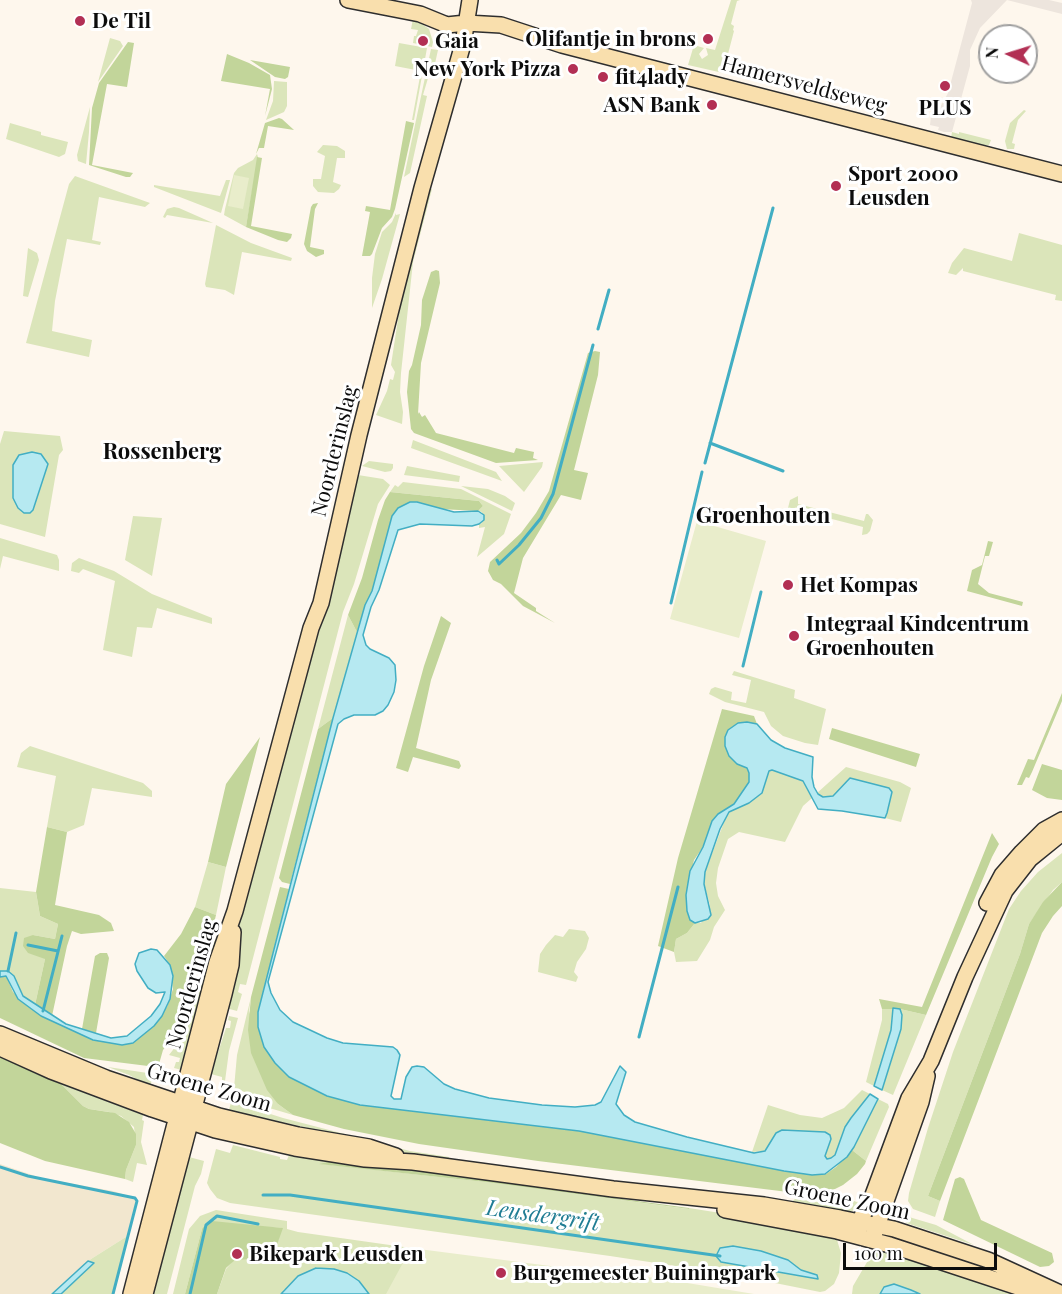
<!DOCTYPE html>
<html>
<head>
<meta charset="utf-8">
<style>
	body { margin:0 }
	#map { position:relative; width:1062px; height:1294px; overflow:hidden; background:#fef7ed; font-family:"Playfair Display",serif }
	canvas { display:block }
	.north { position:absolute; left:978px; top:24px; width:60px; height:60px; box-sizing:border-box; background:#fff; border:2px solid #9e9e9e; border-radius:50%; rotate:274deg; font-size:16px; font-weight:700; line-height:24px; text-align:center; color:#0c0c0c }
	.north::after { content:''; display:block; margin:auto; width:21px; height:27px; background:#b22f54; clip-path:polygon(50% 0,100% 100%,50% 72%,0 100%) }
	.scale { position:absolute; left:843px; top:1243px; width:154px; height:27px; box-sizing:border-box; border:3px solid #0c0c0c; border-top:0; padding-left:8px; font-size:18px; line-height:21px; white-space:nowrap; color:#0c0c0c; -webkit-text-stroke:4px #fff; paint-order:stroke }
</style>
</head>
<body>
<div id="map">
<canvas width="1062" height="1294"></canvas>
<div class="north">N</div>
<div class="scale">100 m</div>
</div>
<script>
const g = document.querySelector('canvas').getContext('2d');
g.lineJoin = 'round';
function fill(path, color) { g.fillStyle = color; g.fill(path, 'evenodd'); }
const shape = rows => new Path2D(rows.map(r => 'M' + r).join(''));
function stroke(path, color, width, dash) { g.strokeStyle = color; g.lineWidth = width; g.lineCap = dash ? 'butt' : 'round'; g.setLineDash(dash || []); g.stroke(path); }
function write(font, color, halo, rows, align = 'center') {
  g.font = font + ' "Playfair Display",serif'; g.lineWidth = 6; g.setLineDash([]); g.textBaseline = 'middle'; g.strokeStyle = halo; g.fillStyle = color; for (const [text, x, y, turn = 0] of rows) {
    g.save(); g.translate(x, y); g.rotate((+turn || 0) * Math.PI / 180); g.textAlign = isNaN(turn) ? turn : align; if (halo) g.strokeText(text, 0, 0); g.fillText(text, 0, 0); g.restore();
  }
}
const farmland = shape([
	[0,1164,41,1178,113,1191,132,1197,137,1201,129,1235,91,1259,51,1294,0,1294]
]);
const green = shape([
	[731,0,740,0,737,1,731,24,734,26,733,30,734,31,723,73,688,65,694,45,704,48,699,54,702,59,708,55,706,48,715,50],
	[413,19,418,21,429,29,433,42,432,47,413,43,414,36,416,36,418,30,411,29],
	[110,38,120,41,123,46,98,82],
	[399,43,427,48,414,120,412,120,421,71,395,66],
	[431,49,438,50,434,68,431,68,423,95,427,96,410,173,404,177],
	[274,81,287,82,287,106,284,112,266,120,273,101],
	[90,107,89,132,86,164,78,161,77,155],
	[1024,110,1026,111,1018,120,1012,143,1015,144,1014,149,1007,149,1005,141,1010,123],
	[10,123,41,132,41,135,68,142,65,154,59,157,6,139],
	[952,132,959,134,959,132,991,140,989,145,984,146,951,138],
	[323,145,337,146,345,151,345,158,337,158,333,182,341,185,339,189,334,193,318,192,313,186,313,179,321,179,325,156,317,152],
	[257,154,258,157,246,227,224,215,225,209,234,173,238,168,253,160],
	[75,176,150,203,145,207,99,197,92,240,101,242,100,245,67,239,55,301,52,331,92,340,89,357,26,343,69,184],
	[226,180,230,180,221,213,154,187,154,185,220,196],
	[427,188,432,189,413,262,401,373,400,392,403,412,402,424,376,415,387,391,390,379,393,380,395,372,391,365,404,280],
	[174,207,179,208,213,223,167,215,165,218,163,217,167,209],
	[396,213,396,215,400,214,382,279,372,308,372,278,375,254,382,232,392,222],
	[216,225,251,243,292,258,291,261,242,252,234,295,225,290,206,287,205,284],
	[1019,233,1062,245,1062,301,1055,300,1056,295,963,271,963,268,956,275,948,273,952,263,964,248,1012,261],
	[28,248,37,253,39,260,28,297,23,296],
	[4,431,60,436,63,450,59,455,45,537,0,524,0,444],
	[413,440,491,470,496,472,502,481,411,448],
	[369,461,393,464,393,468,391,471,385,472,362,466],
	[543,462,542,467,524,492,499,466],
	[407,466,460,476,459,482,404,475],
	[358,475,383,479,390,485,378,504,354,584,343,612,246,985,240,984,238,992,242,994,237,1011,226,1008,242,905],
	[403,482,461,489,511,514,504,534,477,557,485,527,479,528,479,524,482,523,482,512,478,511,483,506,479,501,390,492,395,485,398,487],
	[461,486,488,489,505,496,515,503,512,511],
	[798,496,798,504,864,521,866,514,868,514,873,520,870,531,867,534,862,535,863,527,797,510,793,517,789,514,788,508,790,500],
	[133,516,162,518,152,576,125,560],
	[0,538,57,555,59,560,59,571,3,556,0,569],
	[79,558,114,571,152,594,212,618,212,624,157,608,152,628,137,627,132,657,103,650,115,581,83,569,79,573,71,571,72,563],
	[348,615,357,632,333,718,318,729],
	[734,671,795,690,794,698,826,709,818,745,805,743,783,736,771,726,764,712,725,702,709,694,711,689,715,687,732,692,731,700,746,703,751,680,732,675],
	[30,746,143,783,152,791,152,797,92,788,84,825,67,832,47,827,56,776,17,767,21,753],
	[846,767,900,782,911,788,901,822,885,818,892,792,889,788,850,778,833,796,823,797,818,794,817,793],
	[772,770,803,781,812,798,803,806,785,842,739,832,728,839,718,868,716,883,718,896,725,910,714,927,710,940,697,961,676,962,674,952,676,939,687,933,695,923,701,923,710,905,704,884,705,872,726,817,729,812,749,803,762,793,767,773],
	[1062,853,1062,882,1053,890,1029,924,1020,954,928,1196,940,1201,935,1217,913,1209,908,1201,909,1193,928,1128,953,1052,1009,909,1021,891,1038,872],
	[208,862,226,867,216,915,195,907],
	[0,888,36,892,40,916,58,924,55,939,33,935,45,959,35,1005,23,996,14,976,8,971,0,971],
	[569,929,585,931,589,938,586,949,577,962,574,972,578,977,576,982,538,972,540,954,546,945,555,935,563,937],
	[215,940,218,941,182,1070,174,1068,176,1062,179,1062,180,1058,169,1055,183,1037,190,1021,205,963],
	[251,997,249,1011,278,1104,293,1115,266,1107,250,1094,234,1088,237,1055],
	[893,1008,891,1030,874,1086,866,1082,882,1020,882,1009],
	[900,1009,926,1015,893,1095,882,1090,901,1029,902,1015],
	[229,1016,238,1018,229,1051,225,1081,222,1080,222,1077,211,1074,226,1028,230,1028,231,1021,228,1020],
	[108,1067,154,1074,150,1086,129,1075],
	[61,1084,143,1115,142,1120,144,1121,141,1142,147,1165,137,1163,133,1182,125,1179,126,1170,136,1145,134,1127,121,1116,109,1112,89,1109,83,1106],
	[862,1090,870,1094,845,1127,835,1155,831,1158,827,1159,825,1156,831,1139,776,1133,765,1151,752,1152,768,1105,800,1115,822,1118,844,1108],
	[233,1095,248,1099,261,1111,283,1118,410,1151,449,1157,449,1161,413,1156,334,1134,229,1110],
	[878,1099,888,1104,889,1107,866,1161,852,1150],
	[233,1145,280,1157,280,1159,287,1160,289,1155,327,1156,342,1159,322,1164,485,1182,688,1209,689,1208,802,1226,830,1233,837,1240,841,1253,839,1273,834,1284,825,1291,820,1292,735,1275,610,1256,230,1203,217,1198,210,1189,207,1183,216,1149,230,1153],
	[189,1157,204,1161,201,1174,195,1186,167,1294,151,1294,162,1262],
	[795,1199,840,1205,848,1203,852,1200,861,1204,851,1212,844,1214,788,1205],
	[216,1210,287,1221,287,1229,298,1232,411,1248,408,1294,369,1294,359,1281,285,1289,281,1294,217,1294,226,1269,234,1260,246,1258,259,1260,268,1258,274,1253,282,1228,251,1226,202,1229,185,1294,173,1294,189,1229,200,1216],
	[909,1217,936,1225,974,1245,906,1223],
	[129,1235,114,1294,51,1294,91,1259],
	[880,1248,1022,1294,852,1294,853,1286,870,1257]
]);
const forest = shape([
	[128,42,134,43,127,87,107,84,92,165,133,173,130,177,126,177,89,165,92,108,99,83],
	[227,54,249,63,270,75,272,89,265,116,270,89,221,81],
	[250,60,290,67,288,77,285,79,275,77],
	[279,118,282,119,294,130,268,126,264,148,259,148,256,154,265,123],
	[406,121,414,123,395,209,392,217,382,228,372,254,370,256,362,256,370,212,365,211,366,206,390,210],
	[257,157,262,158,251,226,292,234,291,238,287,242,278,240,246,227],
	[318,203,315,209,310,247,324,250,324,254,316,257,307,251,304,244,311,207,313,204],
	[436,270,439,271,440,283,421,363,418,414,419,412,422,417,425,415,436,433,514,453,516,448,534,452,533,458,538,460,496,463,414,433,411,429,407,392,409,371,412,365,421,325,422,300,431,272],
	[595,351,600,352,598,375,574,470,588,473,581,500,561,495,523,558,514,593,536,608,536,611,555,623,523,606,501,584,493,580,488,571,490,562,521,533,536,513,549,491,588,353],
	[390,492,479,501,483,506,478,511,440,509,417,502,410,502,398,508,392,516,372,591,365,605,357,632,348,615,362,578,378,520,385,500],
	[988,541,993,542,989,556,985,556,978,584,989,593,1023,602,1022,606,967,591,972,570,982,565],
	[441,616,451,623,431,680,416,748,459,761,461,766,459,769,413,757,408,772,396,768,424,666],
	[1062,693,1062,701,1032,772,1029,778,1026,777,1022,785,1017,785,1028,759,1034,760],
	[722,709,754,716,757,724,747,722,737,764,747,768,749,773,749,782,734,804,718,814,712,821,703,847,694,860,686,895,687,911,690,920,695,923,687,933,676,939,674,952,658,946,678,858],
	[333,718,290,884,282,882,279,878,318,729],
	[832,728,920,754,916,767,829,739],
	[260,737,226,867,208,862,226,784],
	[1042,764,1062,770,1062,800,1047,798,1032,790],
	[47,827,67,832,55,905,99,915,111,923,114,931,81,934,72,931,67,946,52,1016,35,1005,45,959,28,953,23,946,24,938,33,935,55,939,58,924,40,916,36,892],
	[992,833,999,844,992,857,926,1015,900,1009,882,1009,879,999,922,1007],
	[1062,882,1062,906,1053,916,1042,933,940,1201,928,1196,1020,954,1029,924,1043,902],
	[280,887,289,889,258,1012,264,1046,275,1063,289,1077,327,1096,360,1105,579,1131,812,1175,826,1174,836,1167,852,1150,866,1161,865,1164,857,1174,843,1185,831,1191,820,1193,788,1192,538,1161,419,1144,344,1129,293,1115,278,1104,267,1090,251,1053,248,1030,251,997],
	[195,907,216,915,210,940,202,952,178,1030,163,1050,159,1064,156,1064,156,1067,84,1058,0,1018,0,977,6,976,13,992,41,1016,93,1040,122,1045,133,1043,167,1007,173,989,170,965,164,956,181,934],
	[100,953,107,953,109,958,96,1033,82,1029,95,956],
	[0,1052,34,1073,61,1084,83,1106,89,1109,115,1113,129,1122,136,1134,136,1145,126,1170,125,1179,45,1161,0,1143],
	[342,1159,564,1191,689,1208,689,1209,485,1182,319,1164],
	[960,1177,964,1179,981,1220,1052,1253,1054,1262,1049,1266,1040,1267,943,1220,955,1179],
	[212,1221,283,1228,274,1253,268,1258,235,1260,226,1268,217,1294,185,1294,202,1229,207,1223]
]);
const pitch = shape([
	[234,175,249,178,243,209,228,206],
	[697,521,766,541,739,638,670,619],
	[411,1248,620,1275,657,1278,754,1294,386,1294]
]);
const plaza = shape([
	[971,0,1049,0,1062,3,1062,14,1007,0,980,28,970,50,970,66,952,132,944,132,938,130,939,127,930,125,931,116,932,112,937,113,948,93,972,3]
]);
const water = shape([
	[32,452,41,454,48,464,33,510,30,513,24,513,18,508,13,498,13,465,19,455,32,452],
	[410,502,417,502,454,512,478,511,484,515,484,520,479,524,472,526,420,524,398,530,379,590,371,607,363,635,366,645,370,649,389,658,395,665,396,680,394,692,388,705,383,711,375,715,354,715,344,719,338,724,268,982,271,993,280,1010,293,1022,327,1038,343,1043,393,1047,397,1050,400,1055,391,1096,394,1099,401,1099,406,1077,412,1067,417,1066,424,1067,444,1084,455,1089,489,1098,542,1105,575,1107,595,1105,601,1102,620,1066,626,1072,616,1104,624,1115,635,1122,687,1137,754,1153,765,1151,776,1133,782,1130,825,1132,830,1135,831,1139,825,1156,827,1159,831,1158,835,1155,845,1127,851,1118,870,1094,878,1099,854,1147,847,1157,825,1174,812,1175,784,1171,579,1131,360,1105,327,1096,289,1077,275,1063,264,1047,258,1027,258,1012,333,718,365,605,372,591,392,516,398,508,410,502],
	[747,722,757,724,771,740,785,748,813,757,812,777,814,787,818,794,823,797,833,796,850,778,889,788,892,792,887,813,885,818,842,811,818,809,803,781,772,770,769,771,762,793,749,803,729,812,720,829,705,872,704,884,711,915,708,919,695,923,690,920,687,911,686,895,690,871,703,847,712,821,718,814,734,804,749,782,749,773,747,768,737,764,729,756,725,746,725,737,728,730,738,723,747,722],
	[151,949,157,950,170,965,173,976,170,999,162,1016,154,1026,133,1043,122,1045,93,1040,41,1016,18,999,6,976,0,977,0,971,8,971,14,976,23,996,66,1024,111,1038,127,1036,151,1016,160,1004,165,992,156,993,148,988,137,971,135,964,139,953,151,949],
	[893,1008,900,1009,902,1015,901,1029,882,1090,874,1086,891,1030,893,1008],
	[733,1246,761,1251,788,1260,801,1270,817,1275,818,1279,721,1262,716,1256,720,1248,733,1246],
	[88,1261,94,1263,61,1294,52,1294,88,1261],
	[316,1268,334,1269,347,1273,359,1281,369,1294,281,1294,298,1276,316,1268],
	[894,1284,911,1290,920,1294,880,1294,884,1287,894,1284]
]);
const stream = shape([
	[598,329,609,290],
	[710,443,783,471],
	[705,463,773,208],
	[497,560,499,564,519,545,541,518,553,494,593,345],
	[671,603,702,472],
	[743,666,761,592],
	[28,945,58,951],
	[8,971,16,933],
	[43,1011,62,936],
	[639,1037,678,887],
	[0,1167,28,1176,135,1198,137,1201,113,1294],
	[263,1195,290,1195,720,1256],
	[190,1294,206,1225,217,1216,258,1224]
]);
const secondary = shape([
	[348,0,420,14,447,25,466,23,501,25,562,45,1062,174],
	[987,903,1002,875,1022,852,1044,830,1062,820],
	[0,1034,106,1078,219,1116,298,1135,369,1147,396,1156],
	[0,1048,51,1071,152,1109,215,1130,295,1148,365,1159,413,1162,613,1189,764,1205,840,1218,894,1229,988,1260,1062,1294],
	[725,1210,837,1231,890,1245,1039,1294],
	[851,1234,870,1203,909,1098,931,1061,965,977,1005,891,1030,859,1062,833],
	[874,1235,921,1102,927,1076],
	[131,1294,217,962,235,911,311,628,321,603,359,435,422,188,463,44,470,0],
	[145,1294,224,994,231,965,233,932]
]);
const markers = [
	[80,21,6,"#b22f54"],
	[708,39,6,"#b22f54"],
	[423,41,6,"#b22f54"],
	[573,69,6,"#b22f54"],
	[603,77,6,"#b22f54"],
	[945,86,6,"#b22f54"],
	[712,105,6,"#b22f54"],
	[836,186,6,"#b22f54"],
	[788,585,6,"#b22f54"],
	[794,636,6,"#b22f54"],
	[237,1254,6,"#b22f54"],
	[501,1273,6,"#b22f54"]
];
const poiNames = [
	["De Til",92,21],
	["Olifantje in brons",696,39,"right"],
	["Gaia",435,41],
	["New York Pizza",561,69,"right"],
	["fit4lady",615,77],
	["ASN Bank",700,105,"right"],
	["PLUS",945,108,"center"],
	["Sport 2000",848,174],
	["Leusden",848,198],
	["Het Kompas",800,585],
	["Integraal Kindcentrum",806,624],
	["Groenhouten",806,648],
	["Bikepark Leusden",249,1254],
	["Burgemeester Buiningpark",513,1273]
];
const streetNames = [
	["Hamersveldseweg",804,85,15],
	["Noorderinslag",335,451,-76],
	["Noorderinslag",192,984,-74],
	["Groene Zoom",209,1088,16],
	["Groene Zoom",847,1200,12]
];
const neighbourhoodNames = [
	["Rossenberg",162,452],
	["Groenhouten",763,516]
];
const waterNames = [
	["Leusdergrift",543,1216,8]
];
fill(farmland, '#f2e7cf');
fill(green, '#dbe5ba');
fill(forest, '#c2d59a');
fill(pitch, '#e9edcb');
fill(plaza, '#ede5dd');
fill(water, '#b6e9f1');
stroke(water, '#42aec3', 1.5);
stroke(stream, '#42aec3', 3);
stroke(secondary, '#2e2e2e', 18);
stroke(secondary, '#f9dfad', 15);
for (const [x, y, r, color] of markers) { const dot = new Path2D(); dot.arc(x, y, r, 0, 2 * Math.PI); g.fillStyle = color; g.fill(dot); stroke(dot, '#fff', 2); }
write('bold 21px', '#0c0c0c', '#fff', poiNames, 'left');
write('21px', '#0c0c0c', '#fff', streetNames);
write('bold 22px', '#0c0c0c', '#fff', neighbourhoodNames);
write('italic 22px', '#207d94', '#fff', waterNames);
</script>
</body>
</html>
